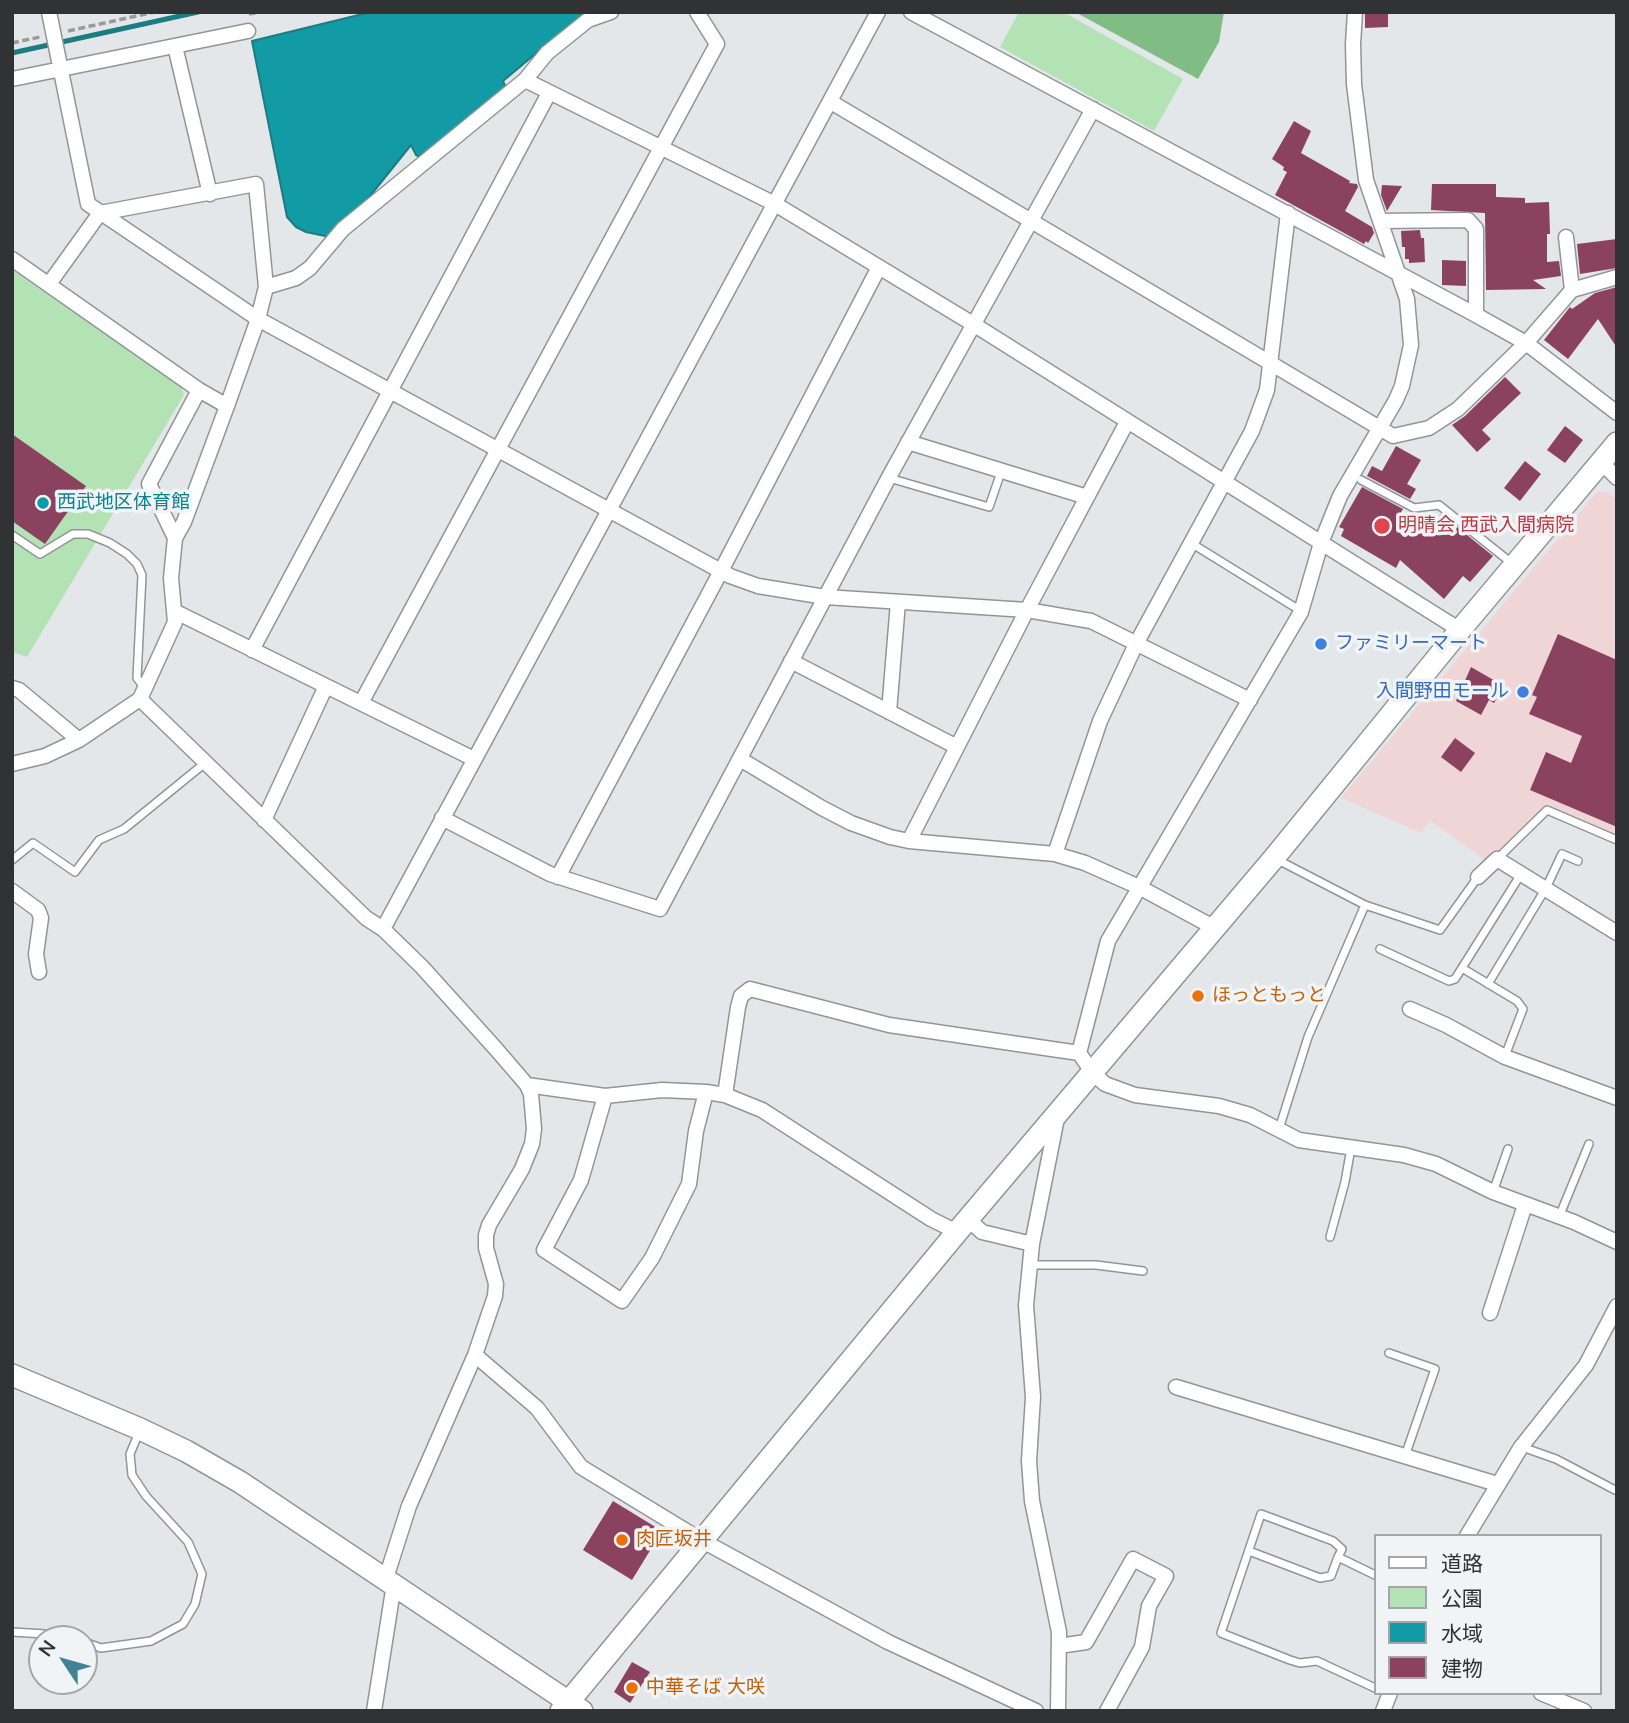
<!DOCTYPE html>
<html>
<head>
<meta charset="utf-8">
<style>
	body { margin:0 }
	#map { position:relative; width:1629px; height:1723px; overflow:hidden; background:#e3e7e9; font-family:"Nunito Sans","Noto Sans JP",sans-serif }
	canvas { display:block }
	.frame { position:absolute; inset:0; border:14px solid #313233; pointer-events:none }
	.legend { position:absolute; left:1374px; top:1534px; width:228px; height:161px; box-sizing:border-box; background:#f0f4f7; border:2px solid #a4a6a9; margin:0; padding:9px 12px; list-style:none; font-size:21px; color:#313233 }
	.legend li { display:flex; align-items:center; gap:14px; height:35px }
	.legend b { width:35px; border:2px solid #a4a6a9 }
	.north { position:absolute; left:28px; top:1625px; width:70px; height:70px; box-sizing:border-box; background:#f0f4f7; border:2px solid #a4a6a9; border-radius:50%; rotate:306deg; font-size:19px; font-weight:700; line-height:28px; text-align:center; color:#313233 }
	.north::after { content:''; display:block; margin:auto; width:24px; height:32px; background:#428295; clip-path:polygon(50% 0,100% 100%,50% 72%,0 100%) }
</style>
</head>
<body>
<div id="map">
<canvas width="1629" height="1723"></canvas>
<div class="frame"></div>
<ul class="legend">
<li><b style="height:9px;background:#fff"></b>道路</li>
<li><b style="height:19px;background:#b3e3b5"></b>公園</li>
<li><b style="height:19px;background:#129ba5"></b>水域</li>
<li><b style="height:19px;background:#8b425e"></b>建物</li>
</ul>
<div class="north">N</div>
</div>
<script>
const g = document.querySelector('canvas').getContext('2d');
g.lineJoin = 'round';
function fill(path, color) { g.fillStyle = color; g.fill(path, 'evenodd'); }
const shape = rows => new Path2D(rows.map(r => 'M' + r).join(''));
function stroke(path, color, width, dash) { g.strokeStyle = color; g.lineWidth = width; g.lineCap = dash ? 'butt' : 'round'; g.setLineDash(dash || []); g.stroke(path); }
function write(font, color, halo, rows, align = 'center') {
  g.font = font + ' "Nunito Sans","Noto Sans JP",sans-serif'; g.lineWidth = 7; g.setLineDash([]); g.textBaseline = 'middle'; g.strokeStyle = halo; g.fillStyle = color; for (const [text, x, y, turn = 0] of rows) {
    g.save(); g.translate(x, y); g.rotate((+turn || 0) * Math.PI / 180); g.textAlign = isNaN(turn) ? turn : align; if (halo) g.strokeText(text, 0, 0); g.fillText(text, 0, 0); g.restore();
  }
}
const commercial = shape([
	[1597,492,1608,492,1617,500,1617,836,1546,805,1487,861,1430,821,1421,833,1341,798]
]);
const green = shape([
	[1019,12,1063,12,1183,79,1154,131,1000,47],
	[12,270,181,386,184,395,27,657,12,652]
]);
const forest = shape([
	[1075,12,1224,12,1219,42,1198,79]
]);
const water = shape([
	[371,12,592,12,582,15,503,81,507,90,422,158,416,155,411,145,362,206,330,237,306,232,296,227,287,217,252,41,371,12]
]);
const stream = shape([
	[12,53,198,12]
]);
const building = shape([
	[1388,12,1388,27,1365,28,1365,12],
	[1294,121,1311,131,1301,153,1350,181,1349,183,1357,184,1358,187,1345,211,1372,227,1374,233,1368,243,1366,241,1364,244,1275,195,1287,172,1283,170,1284,167,1272,159],
	[1432,184,1496,184,1496,197,1525,198,1525,203,1549,202,1550,234,1547,234,1547,262,1559,261,1561,276,1533,280,1546,289,1486,290,1485,213,1431,210],
	[1382,185,1402,186,1387,211,1381,195],
	[1420,230,1421,238,1424,238,1425,262,1409,263,1409,259,1405,259,1405,247,1402,247,1401,231],
	[1617,239,1617,268,1580,274,1577,244],
	[1442,260,1466,261,1466,286,1442,285],
	[1617,287,1617,348,1598,319,1568,359,1544,340,1570,307,1572,309,1595,293],
	[1505,377,1521,393,1482,430,1491,439,1477,452,1452,425,1465,416],
	[1565,426,1583,440,1565,463,1547,450],
	[12,434,86,486,45,544,12,521],
	[1396,446,1421,460,1407,484,1416,489,1410,499,1367,476,1372,466,1382,471],
	[1525,461,1541,474,1520,501,1504,488],
	[1362,487,1403,509,1397,519,1423,534,1441,514,1493,556,1470,582,1463,576,1444,599,1400,560,1396,568,1341,536,1344,529,1339,527],
	[1558,634,1617,660,1617,827,1530,790,1546,752,1571,763,1582,736,1529,714,1537,697,1532,695],
	[1471,667,1504,686,1494,703,1489,700,1481,715,1456,701],
	[1455,738,1475,753,1461,772,1441,757],
	[613,1501,662,1531,632,1580,583,1550],
	[632,1662,650,1672,630,1703,614,1692]
]);
const path = shape([
	[249,14,261,12],
	[68,31,155,12],
	[12,43,40,37]
]);
const lane = shape([
	[889,478,989,507,1001,472],
	[1361,480,1414,508,1439,505,1514,565],
	[12,535,40,554,73,534,88,534,110,543,127,554,137,564,142,575,137,678,144,687],
	[1191,543,1301,611],
	[1497,859,1547,810,1617,840],
	[12,860,33,843,75,872,99,840,124,829,205,763],
	[1278,860,1365,905,1440,930,1478,877],
	[1380,949,1449,981,1455,979,1521,874],
	[1462,968,1517,1001,1523,1009,1505,1056],
	[1488,984,1546,888,1562,854,1578,861],
	[1279,1129,1308,1037,1365,905],
	[1493,1192,1508,1149],
	[1559,1217,1589,1144],
	[1330,1237,1345,1182,1351,1148],
	[1030,1265,1096,1265,1143,1271],
	[1389,1353,1435,1369,1405,1456],
	[1522,1447,1556,1459,1615,1490],
	[1249,1551,1320,1578,1331,1576,1338,1557],
	[1375,1575,1338,1557,1342,1549,1333,1541,1261,1514,1221,1633,1290,1660,1300,1663,1317,1661,1375,1688],
	[12,1632,62,1635,75,1639],
	[84,1642,101,1648,151,1641,183,1624,195,1604,202,1574,188,1542,146,1496,132,1475,130,1454,140,1430]
]);
const street = shape([
	[49,12,88,204,258,319,730,576,758,586,825,597,1027,610,1091,621,1250,700],
	[911,12,1476,315,1526,343,1617,413],
	[1355,12,1353,44,1354,84,1366,180,1407,299,1411,345,1402,386,1396,400,1340,496,1321,543,1301,612,1108,941,1079,1053,1093,1073,1105,1084,1135,1095,1219,1106,1250,1115,1299,1140,1404,1155,1436,1164,1493,1192,1574,1222,1617,1242],
	[175,46,210,194],
	[12,79,248,31],
	[525,80,775,204,973,324,1460,630],
	[831,102,1393,436,1429,428,1458,409,1526,343,1572,290,1617,277],
	[1380,221,1468,220,1476,229,1476,315],
	[1566,237,1572,290],
	[12,259,199,390,227,406],
	[49,284,100,213,256,184,266,287,258,319,227,406,184,522,175,538],
	[266,287,296,278,310,268,343,229,525,80,547,53,588,20,611,12],
	[908,442,1087,497],
	[1601,462,1617,478],
	[174,611,474,759],
	[252,650,549,93],
	[791,661,957,747],
	[12,688,19,690,79,740],
	[140,699,366,918,383,929,422,967,496,1049,527,1085,531,1094,534,1129,532,1144,522,1169,489,1225,486,1235,486,1248,496,1284,495,1296,475,1355,409,1506,386,1578],
	[361,703,717,44,697,12],
	[889,712,898,602],
	[740,759,822,808,851,823,890,837,909,841,1055,854,1085,863,1139,887,1215,928],
	[12,764,45,756,79,740,140,699,175,622,171,578,175,538,149,484,199,390],
	[442,818,550,874,660,909,889,477,1093,109],
	[264,820,326,686],
	[909,841,1027,610,1127,422],
	[1055,854,1100,721,1136,644,1252,431,1267,390,1288,213],
	[558,877,721,571,879,267],
	[1478,877,1497,859,1617,933],
	[12,891,38,910,41,918,36,954,39,972],
	[383,929,878,12],
	[1410,1009,1446,1025,1505,1057,1617,1098],
	[527,1085,605,1096,662,1090,706,1092,725,1095,762,1110,931,1219,957,1232],
	[725,1095,738,1007,741,996,750,989,889,1025,1079,1053],
	[605,1096,581,1180,544,1250,622,1301,652,1258,689,1184,696,1131,706,1092],
	[1057,1118,1032,1244,1026,1305,1033,1397,1029,1461,1032,1501,1059,1632,1058,1711],
	[968,1219,982,1232,1032,1244],
	[1490,1313,1525,1205],
	[475,1355,537,1408,581,1467,701,1540,888,1642,1036,1711],
	[1176,1387,1497,1484],
	[1467,1536,1521,1447,1586,1365,1617,1306],
	[1059,1646,1086,1642,1133,1559,1166,1576,1149,1606,1142,1647,1107,1711],
	[1541,1693,1584,1711],
	[374,1711,394,1584],
	[1383,1711,1390,1693]
]);
const secondary = shape([
	[12,1375,140,1429,186,1451,240,1482,582,1711],
	[561,1711,957,1232,1274,858,1460,630,1617,443]
]);
const markers = [
	[43,503,7,"#0f9aa8"],
	[1382,526,9,"#e0444e"],
	[1321,644,7,"#3f7fe0"],
	[1523,692,7,"#3f7fe0"],
	[1198,996,7,"#e8710a"],
	[622,1540,7,"#e8710a"],
	[632,1688,7,"#e8710a"]
];
const cultureNames = [
	["西武地区体育館",57,503]
];
const healthNames = [
	["明晴会 西武入間病院",1398,526]
];
const shopNames = [
	["ファミリーマート",1335,644],
	["入間野田モール",1509,692,"right"]
];
const foodNames = [
	["ほっともっと",1212,996],
	["肉匠坂井",636,1540],
	["中華そば 大咲",646,1688]
];
fill(commercial, '#f0d5d6');
fill(green, '#b3e3b5');
fill(forest, '#7fbd84');
fill(water, '#129ba5');
stroke(water, '#1b7c83', 2);
stroke(stream, '#1b7c83', 5);
fill(building, '#8b425e');
stroke(lane, '#929598', 10);
stroke(street, '#929598', 17);
stroke(secondary, '#929598', 24);
stroke(path, '#989b9c', 3.5, [7, 3.5]);
stroke(lane, '#fff', 7);
stroke(street, '#fff', 14);
stroke(secondary, '#fff', 21);
for (const [x, y, r, color] of markers) { const dot = new Path2D(); dot.arc(x, y, r, 0, 2 * Math.PI); g.fillStyle = color; g.fill(dot); stroke(dot, '#f0f4f7', 2.5); }
write('19px', '#0d838f', '#f0f4f7', cultureNames, 'left');
write('19px', '#be3a42', '#f0f4f7', healthNames, 'left');
write('19px', '#366cbe', '#f0f4f7', shopNames, 'left');
write('19px', '#c56008', '#f0f4f7', foodNames, 'left');
</script>
</body>
</html>
